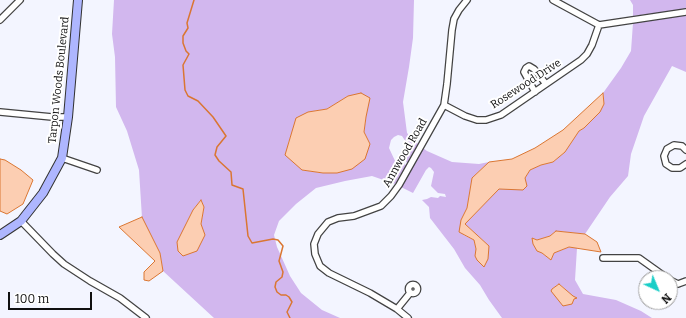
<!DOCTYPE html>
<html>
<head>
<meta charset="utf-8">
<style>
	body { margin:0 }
	#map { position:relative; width:686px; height:318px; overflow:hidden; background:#f3f5ff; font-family:Bitter,serif }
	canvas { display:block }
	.north { position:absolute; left:638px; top:270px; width:40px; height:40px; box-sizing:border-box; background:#fff; border:1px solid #9f9f9f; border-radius:50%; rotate:136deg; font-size:11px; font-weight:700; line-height:16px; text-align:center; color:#101010 }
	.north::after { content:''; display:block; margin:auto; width:14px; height:18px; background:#19cec7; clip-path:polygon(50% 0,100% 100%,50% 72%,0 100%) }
	.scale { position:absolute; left:8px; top:292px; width:84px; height:18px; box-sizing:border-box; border:2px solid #101010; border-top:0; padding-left:5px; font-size:12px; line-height:14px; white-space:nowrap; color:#101010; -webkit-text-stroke:3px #fff; paint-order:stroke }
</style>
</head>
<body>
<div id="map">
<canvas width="686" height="318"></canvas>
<div class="north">N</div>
<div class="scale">100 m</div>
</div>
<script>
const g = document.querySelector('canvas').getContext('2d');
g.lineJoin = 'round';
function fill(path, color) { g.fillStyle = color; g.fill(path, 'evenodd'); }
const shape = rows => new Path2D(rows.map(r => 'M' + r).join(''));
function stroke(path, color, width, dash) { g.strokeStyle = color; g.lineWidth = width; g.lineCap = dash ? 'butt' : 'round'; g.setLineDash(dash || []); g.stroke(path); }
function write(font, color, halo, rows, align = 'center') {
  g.font = font + ' Bitter,serif'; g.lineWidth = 4; g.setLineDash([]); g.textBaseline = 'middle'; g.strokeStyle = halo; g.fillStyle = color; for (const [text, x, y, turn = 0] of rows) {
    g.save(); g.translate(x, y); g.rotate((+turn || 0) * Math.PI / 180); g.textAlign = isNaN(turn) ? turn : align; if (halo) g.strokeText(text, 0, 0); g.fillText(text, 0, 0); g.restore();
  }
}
const green = shape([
	[114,0,414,0,413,38,409,67,403,102,407,133,418,144,407,163,405,160,406,142,402,136,398,135,394,137,391,140,389,148,396,163,398,165,404,163,405,165,407,164,395,184,372,176,345,181,316,188,296,204,279,221,274,235,277,247,290,276,301,293,322,310,340,318,214,318,163,271,160,253,142,218,139,170,127,131,116,107,115,57,112,34],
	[348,96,366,117,364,132,370,144,337,173,323,173,302,170,288,144,292,132,308,112,327,109],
	[201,200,204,207,201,224,186,224,193,210],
	[630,0,686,0,686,9,633,16,633,5],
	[686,15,686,72,672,66,644,116,631,154,628,176,610,197,585,234,556,231,550,236,537,240,533,239,542,253,551,260,554,253,569,247,577,248,575,280,583,294,616,300,641,311,652,318,502,318,489,300,480,285,465,268,454,249,430,218,429,207,422,200,427,199,431,197,438,198,440,196,446,197,445,194,438,193,431,186,434,172,431,168,429,167,426,170,413,193,401,187,423,148,427,151,452,162,479,164,489,162,472,178,467,208,461,220,464,235,474,240,476,249,489,246,465,224,499,188,509,188,525,178,530,170,541,165,553,162,565,152,579,131,584,128,604,104,603,93,621,68,631,51,633,23],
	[559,284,564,288,573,297,552,289]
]);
const water = shape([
	[361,93,370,98,366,117,364,132,370,144,365,159,352,169,337,173,323,173,302,170,285,155,296,118,308,112,327,109,348,96,361,93],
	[603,93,604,104,600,112,584,128,579,131,565,152,553,162,541,165,530,170,525,178,527,186,523,190,499,189,465,224,489,246,488,259,484,267,477,260,475,256,476,249,474,240,459,232,461,220,467,208,472,178,489,162,512,159,535,148,563,130,603,93],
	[0,159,5,160,21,170,33,180,23,204,7,214,0,211,0,159],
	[201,200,204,207,201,224,205,235,197,251,183,256,178,251,177,242,193,210,201,200],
	[142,217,160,253,163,271,149,281,144,280,144,272,155,261,119,227,142,217],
	[556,231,585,234,597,242,601,252,569,247,554,253,551,260,542,253,537,251,533,244,532,238,537,240,550,236,556,231],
	[559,284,573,296,577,298,574,299,572,304,563,306,551,291,552,289,559,284]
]);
const stream = shape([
	[194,0,187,23,188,28,183,36,183,43,186,51,189,54,183,65,185,90,188,96,198,101,213,117,226,136,217,147,215,155,219,161,231,172,232,185,243,189,248,236,252,243,273,239,278,240,283,246,279,261,283,272,282,277,276,282,275,287,277,292,281,295,286,295,289,297,292,302,287,312,290,318]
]);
const street = shape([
	[553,0,599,25,686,12],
	[0,20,20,0],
	[535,92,524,72,526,68,529,66,534,69,546,84],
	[444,105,465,116,477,120,486,120,501,115,581,60,587,54,592,45,599,25],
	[0,112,52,117,68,117],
	[686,150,682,146,674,145,667,149,664,156,666,164,672,168,680,168,686,164],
	[62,158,97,170],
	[21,221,53,254,64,264,90,281,120,298,146,318],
	[603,258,639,258,667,278],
	[670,280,678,284,686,281],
	'408.5 289a4.5 4.5 0 1 1 9 0a4.5 4.5 0 1 1-9 0Z',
	[397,309,410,293],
	[408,318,397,309,370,293,329,273,320,266,315,254,314,244,318,234,328,222,338,218,354,216,381,206,391,196,399,185,444,105,447,84,452,30,454,19,459,10,467,0]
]);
const secondary = shape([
	[0,235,21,221,43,193,62,158,68,117,78,0]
]);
const streetNames = [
	["Tarpon Woods Boulevard",59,80,-84],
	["Rosewood Drive",526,84,-33],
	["Annwood Road",405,153,-60]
];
fill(green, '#d2b7ee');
fill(water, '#fcceb2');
stroke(water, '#da7632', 1);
stroke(stream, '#da7632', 1.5);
stroke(street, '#434343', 8);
stroke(secondary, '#323232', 10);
stroke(street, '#fff', 5.5);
stroke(secondary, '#aeb6ff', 8);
write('11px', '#101010', '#fff', streetNames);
</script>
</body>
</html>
